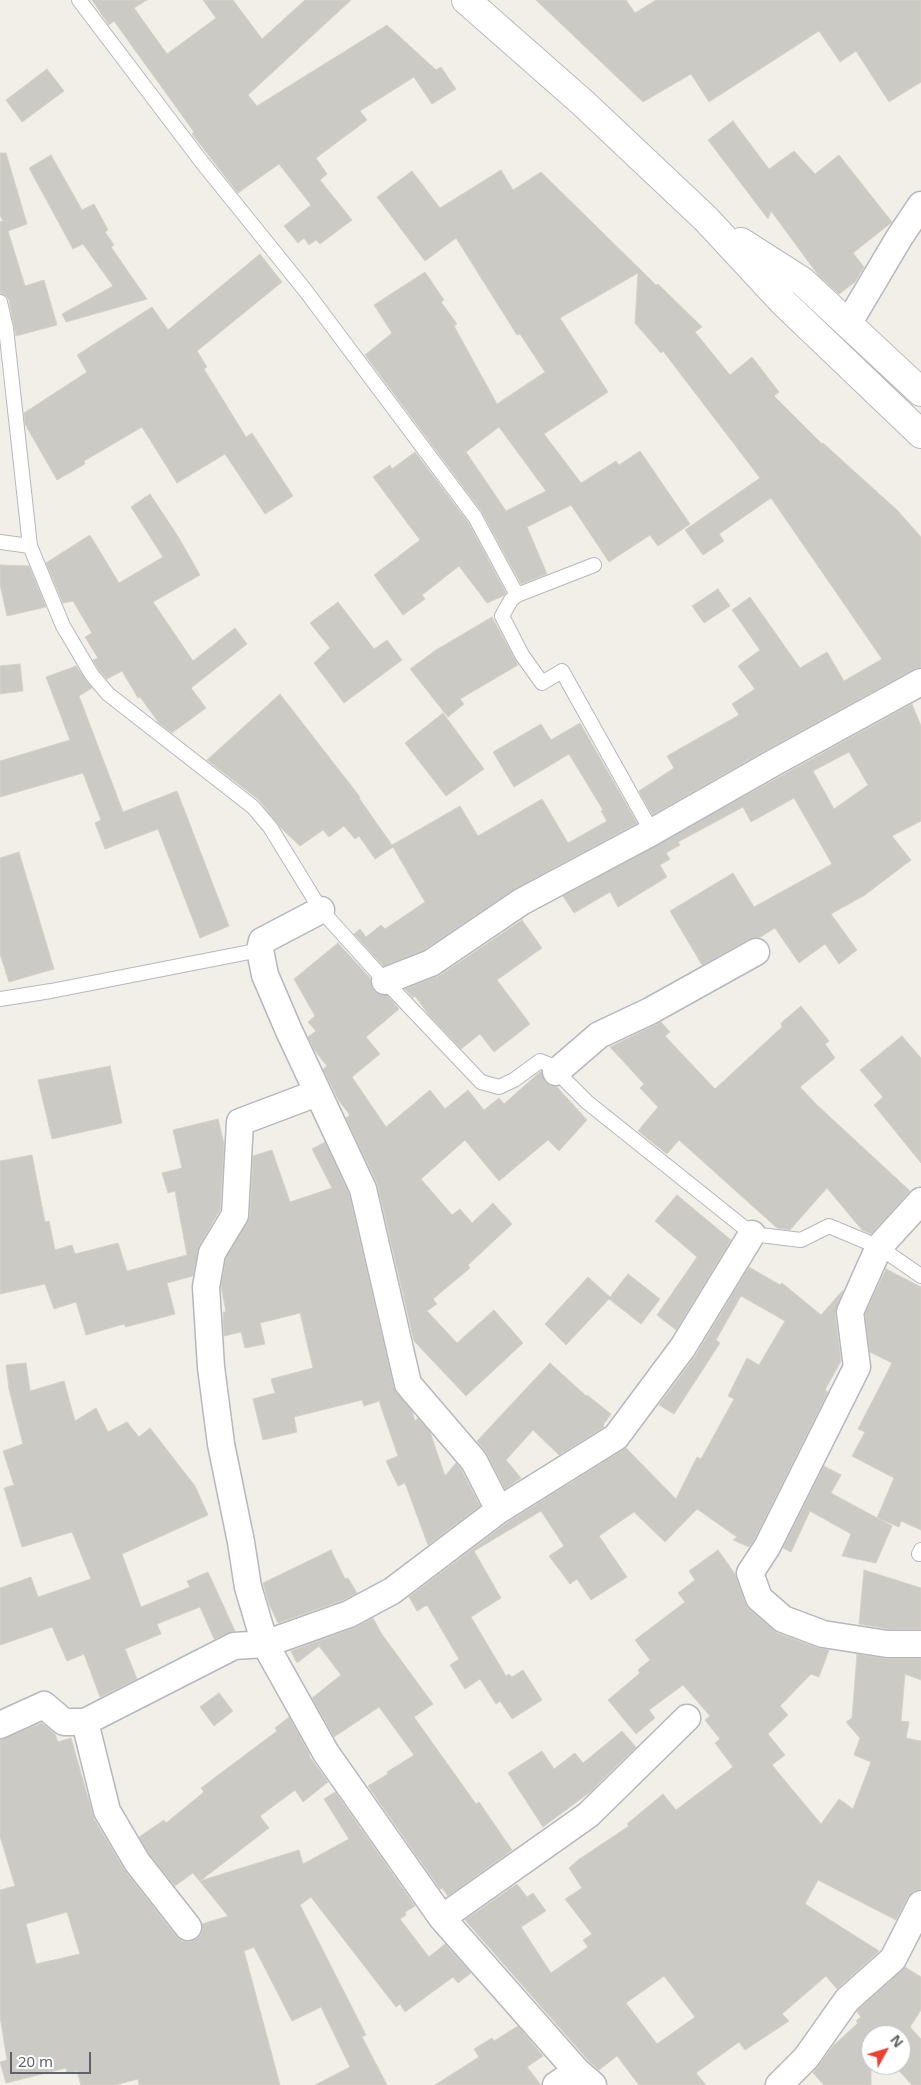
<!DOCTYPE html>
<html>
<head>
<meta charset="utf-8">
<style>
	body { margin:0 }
	#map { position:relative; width:921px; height:2085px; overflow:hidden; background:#f1efe8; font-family:"Noto Sans",sans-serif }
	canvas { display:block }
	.north { position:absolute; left:861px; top:2025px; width:50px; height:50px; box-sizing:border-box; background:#fff; border:1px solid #bfc1c3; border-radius:50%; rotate:51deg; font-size:14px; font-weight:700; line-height:20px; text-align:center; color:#5f6368 }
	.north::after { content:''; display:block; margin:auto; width:18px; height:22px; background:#ea4335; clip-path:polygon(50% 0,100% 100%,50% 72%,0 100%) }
	.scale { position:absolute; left:10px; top:2052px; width:81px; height:22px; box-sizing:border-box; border:2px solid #5f6368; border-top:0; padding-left:6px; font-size:15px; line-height:18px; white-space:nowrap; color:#5f6368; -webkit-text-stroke:4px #fff; paint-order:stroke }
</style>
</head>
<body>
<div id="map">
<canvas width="921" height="2085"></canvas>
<div class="north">N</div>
<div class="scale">20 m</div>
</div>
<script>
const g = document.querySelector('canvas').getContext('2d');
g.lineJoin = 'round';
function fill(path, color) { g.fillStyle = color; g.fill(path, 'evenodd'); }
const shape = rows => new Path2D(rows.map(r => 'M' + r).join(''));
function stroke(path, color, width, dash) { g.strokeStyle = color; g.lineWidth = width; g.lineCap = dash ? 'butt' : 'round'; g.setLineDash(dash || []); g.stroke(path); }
const building = shape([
	[92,0,147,0,134,8,167,54,216,18,203,0,233,0,262,39,305,0,351,0,248,95,257,106,387,25,436,70,441,67,456,89,432,104,414,77,360,111,367,120,316,158,327,174,320,180,352,220,320,244,316,240,309,245,304,238,298,243,284,226,311,205,279,164,238,193,192,134,194,132,114,21,109,25,92,0],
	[536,0,626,0,635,13,656,0,921,0,921,82,889,102,856,51,840,62,819,31,709,102,691,74,643,102,536,0],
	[47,69,64,91,22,122,6,100,47,69],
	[733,121,769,169,794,151,815,174,839,155,892,222,853,253,864,267,855,282,839,294,819,276,771,211,768,219,708,140,733,121],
	[0,153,6,153,27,224,8,231,25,286,44,280,57,325,16,336,9,300,6,296,0,293,0,222,3,221,0,215,0,153],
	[51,155,82,210,94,204,108,230,105,232,114,245,111,247,147,299,66,322,62,314,113,286,83,244,73,249,29,168,51,155],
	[501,170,513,190,541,172,656,285,658,284,702,327,695,332,730,375,752,357,779,392,774,396,822,444,823,443,897,510,921,537,921,667,914,669,768,749,652,815,639,791,674,768,667,756,739,715,732,704,755,689,738,666,760,650,732,610,750,597,800,668,827,652,844,681,882,659,771,498,719,534,724,541,703,555,685,530,760,478,663,351,661,353,635,323,638,273,560,318,608,392,544,434,581,483,616,461,619,465,640,451,690,524,658,546,650,535,609,562,571,505,527,527,547,574,521,584,482,512,365,355,392,333,374,305,425,272,444,300,441,302,457,324,454,326,497,404,545,372,520,334,517,335,456,238,425,261,377,197,412,171,440,208,501,170],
	[499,427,546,491,506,511,466,452,499,427],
	[260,254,282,282,197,351,207,367,204,369,246,437,252,433,293,496,265,514,225,454,177,483,142,427,84,461,85,464,57,480,25,424,24,413,87,372,77,355,152,307,168,330,260,254],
	[415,452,468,522,506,593,503,596,487,603,459,566,422,595,425,599,403,615,374,575,420,540,373,477,390,465,392,469,415,452],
	[150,494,179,538,200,575,153,602,193,661,235,628,247,644,191,688,206,708,172,733,159,723,140,697,138,698,122,671,107,679,99,670,93,660,98,658,85,637,92,633,73,601,63,603,46,563,90,535,119,583,163,557,131,507,150,494],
	[0,565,29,566,46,607,7,616,0,584,0,565],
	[718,589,730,606,704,623,692,606,718,589],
	[338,602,374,649,387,640,402,660,344,703,314,663,330,648,310,623,338,602],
	[492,617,518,665,460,699,464,704,448,717,410,669,436,650,492,617],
	[20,664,23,691,0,694,0,666,20,664],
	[76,666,92,688,79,696,123,812,177,791,229,926,200,938,158,829,105,849,95,823,101,820,83,773,0,797,0,761,70,740,46,677,76,666],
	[280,694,360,797,359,798,392,845,460,806,478,836,542,799,568,843,607,821,601,811,603,810,569,754,514,787,493,752,541,724,551,740,580,723,637,823,513,890,424,950,383,966,354,934,360,929,366,937,381,925,385,929,425,902,393,847,375,859,359,836,355,839,344,826,329,837,323,830,300,846,281,828,259,800,207,760,280,694],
	[912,704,921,726,921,821,892,836,911,860,865,895,831,914,857,950,839,964,825,944,799,963,775,928,759,938,749,939,702,965,670,911,733,873,754,907,832,864,794,798,751,822,743,807,678,842,680,845,666,853,670,859,660,865,667,877,618,907,610,892,574,913,563,896,912,704],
	[849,752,868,785,834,809,813,771,849,752],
	[443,713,484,769,446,796,405,743,443,713],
	[19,852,54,969,9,982,0,954,0,858,19,852],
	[522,920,542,948,497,980,530,1024,494,1052,480,1034,461,1049,429,1015,415,996,413,998,405,989,439,976,522,920],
	[338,943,370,978,371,986,375,992,387,995,399,1009,366,1037,380,1054,352,1077,386,1127,430,1090,445,1109,468,1090,484,1110,499,1098,504,1104,541,1071,545,1082,551,1086,557,1087,587,1120,559,1151,548,1140,499,1181,465,1140,421,1179,452,1215,460,1209,472,1223,493,1203,512,1224,468,1265,470,1268,433,1299,437,1304,427,1311,457,1343,494,1310,523,1343,466,1396,414,1341,377,1183,346,1118,350,1115,339,1101,323,1069,327,1066,315,1051,308,1037,316,1031,308,1022,315,1016,294,979,338,943],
	[801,1006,829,1041,825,1044,835,1058,800,1087,816,1104,910,1191,871,1234,862,1230,827,1188,790,1230,777,1228,679,1140,667,1154,638,1131,658,1107,640,1088,644,1084,610,1047,661,1022,670,1032,665,1036,715,1089,782,1027,781,1023,801,1006],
	[902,1036,921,1058,921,1163,874,1105,883,1097,860,1070,902,1036],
	[110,1066,122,1123,52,1139,38,1080,110,1066],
	[218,1119,224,1144,220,1210,199,1246,193,1276,167,1283,175,1314,126,1327,124,1324,86,1335,76,1302,54,1309,45,1284,0,1294,0,1161,32,1155,45,1222,49,1221,55,1250,72,1245,75,1254,118,1243,127,1271,187,1255,175,1191,168,1193,162,1173,182,1168,173,1130,218,1119],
	[325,1142,349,1194,394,1388,412,1411,415,1421,418,1418,430,1432,445,1476,456,1463,461,1469,480,1506,428,1545,405,1483,398,1486,386,1461,398,1456,379,1401,364,1406,362,1400,294,1417,297,1432,263,1440,253,1399,275,1393,271,1379,313,1368,300,1313,260,1323,265,1344,245,1348,241,1332,224,1336,223,1312,226,1312,221,1286,226,1258,250,1216,253,1156,272,1150,290,1202,332,1188,312,1149,325,1142],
	[677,1195,731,1240,676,1330,657,1315,697,1257,655,1221,677,1195],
	[749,1267,780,1285,782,1283,821,1315,843,1290,835,1313,841,1361,825,1390,828,1392,754,1540,749,1547,733,1540,737,1537,697,1509,665,1542,634,1512,599,1536,627,1577,591,1600,577,1579,570,1584,549,1556,564,1546,541,1511,474,1551,501,1598,471,1617,506,1676,509,1674,512,1677,523,1670,542,1700,512,1719,500,1701,496,1704,480,1679,465,1689,450,1665,459,1659,427,1605,417,1611,409,1597,508,1522,626,1448,676,1499,697,1457,701,1459,734,1399,728,1396,747,1358,759,1365,785,1321,741,1296,716,1340,720,1343,674,1414,659,1405,696,1355,749,1267],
	[886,1269,921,1287,921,1530,901,1521,899,1527,877,1518,894,1478,852,1456,865,1432,858,1429,892,1363,870,1352,865,1314,886,1269],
	[628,1274,660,1299,641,1324,609,1299,566,1345,545,1324,588,1277,610,1297,628,1274],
	[26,1363,30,1391,64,1381,75,1421,96,1408,108,1432,127,1422,139,1437,150,1428,195,1486,208,1515,122,1554,141,1607,190,1587,187,1581,208,1572,235,1631,214,1639,200,1607,157,1624,161,1634,125,1649,137,1679,100,1697,84,1654,67,1661,52,1627,0,1645,0,1588,31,1577,38,1597,91,1579,72,1532,22,1547,4,1488,14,1485,3,1451,23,1444,9,1389,6,1365,26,1363],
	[550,1363,586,1396,587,1395,611,1414,603,1425,604,1427,559,1455,533,1430,506,1460,521,1478,505,1489,487,1454,477,1441,550,1363],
	[824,1466,841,1475,831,1493,892,1526,876,1563,842,1556,851,1534,810,1511,791,1552,783,1548,824,1466],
	[331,1550,345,1579,348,1578,357,1593,343,1600,278,1623,269,1604,263,1583,331,1550],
	[718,1550,735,1574,745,1603,749,1609,777,1633,818,1648,829,1650,819,1677,811,1674,780,1706,788,1715,768,1734,785,1755,772,1765,821,1824,839,1799,853,1809,871,1762,854,1755,860,1738,846,1722,852,1718,857,1654,887,1659,921,1659,921,1680,905,1674,901,1721,909,1722,906,1738,921,1741,921,1889,913,1891,908,1897,896,1920,818,1880,805,1904,879,1951,837,1989,826,1976,782,2014,789,2021,745,2050,739,2042,696,2073,706,2085,639,2085,617,2056,599,2070,588,2060,465,1920,517,1884,527,1897,533,1893,546,1911,521,1927,551,1973,588,1947,583,1940,592,1934,565,1899,582,1888,569,1868,578,1860,629,1826,627,1824,663,1794,676,1810,733,1767,715,1743,720,1739,705,1720,710,1716,683,1685,649,1710,655,1718,636,1734,608,1700,640,1673,638,1670,650,1660,635,1640,685,1602,678,1593,695,1580,689,1571,718,1550],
	[664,1976,695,2017,657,2044,626,2003,664,1976],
	[864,1570,921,1588,921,1629,888,1629,859,1624,864,1570],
	[373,1618,381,1633,433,1704,414,1717,476,1804,479,1802,512,1850,448,1896,442,1888,440,1889,368,1786,388,1774,387,1772,414,1755,379,1707,334,1737,312,1698,341,1675,319,1646,297,1663,291,1651,354,1628,373,1618],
	[219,1693,233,1711,214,1726,200,1707,219,1693],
	[289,1717,310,1755,309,1756,328,1782,303,1802,295,1790,260,1816,269,1828,200,1881,299,1850,303,1864,349,1839,324,1799,335,1792,415,1906,405,1912,406,1915,400,1919,429,1957,445,1944,471,1973,458,1983,453,1977,405,2012,400,2004,396,2007,311,1897,300,1905,366,2035,362,2037,387,2085,315,2085,350,2067,321,2007,292,2021,254,1947,244,1951,280,2085,139,2085,138,2079,115,2085,81,2085,77,2071,67,2073,66,2068,6,2083,0,2062,7,2060,0,2016,0,1890,15,1886,0,1836,0,1740,42,1723,55,1734,58,1742,71,1738,94,1819,125,1871,176,1936,182,1941,190,1942,197,1939,202,1933,202,1924,228,1916,193,1873,175,1886,149,1854,139,1837,164,1820,166,1823,204,1792,201,1788,277,1731,275,1728,289,1717],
	[67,1912,80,1954,36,1964,26,1924,67,1912],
	[622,1731,636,1747,590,1792,543,1827,508,1773,542,1751,554,1769,575,1753,583,1763,622,1731],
	[905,1967,921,1977,921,2010,910,2027,921,2039,921,2085,912,2085,894,2065,901,2065,901,2035,871,2035,871,2085,824,2085,813,2073,833,2046,858,2023,856,2021,861,2017,857,2012,858,2010,905,1967],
	[518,2026,543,2056,527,2067,541,2085,435,2085,479,2057,474,2049,492,2038,494,2041,518,2026]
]);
const service = shape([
	[79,0,201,161,305,290,475,517,517,595],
	[0,302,6,328,30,546,0,542],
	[30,546,63,626,92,675,108,694,253,807,270,827,321,910,385,981,481,1082,499,1087,514,1080,540,1061,550,1065,587,1102,752,1234,801,1240,829,1226,879,1247,921,1276],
	[594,565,517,595,511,600,502,616,522,655,542,683,562,671,652,832],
	[0,999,51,991,260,950],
	[919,1554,921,1550]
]);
const minor = shape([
	[848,324,899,238,921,205],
	[321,910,262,941,260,950,265,975,289,1031,363,1189,408,1384,474,1461,499,1510,616,1437,683,1347,752,1234],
	[385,981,431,963,521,902,652,832,775,762,921,682],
	[556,1072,599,1035,650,1011,756,952],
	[317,1093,240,1122,235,1215,212,1253,206,1287,211,1367,221,1444,241,1542,248,1587,265,1644,326,1753,442,1918,577,2071,593,2085],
	[921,1201,879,1247,850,1312,857,1367,767,1547,750,1573,759,1598,783,1619,823,1634,887,1644,921,1644],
	[85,1722,107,1811,137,1862,188,1927],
	[0,1725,44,1705,64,1722,85,1722,234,1646,265,1644,349,1614,392,1591,499,1510],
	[442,1918,588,1815,687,1718],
	[556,2085,577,2071],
	[779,2085,806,2058,847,2000,893,1959,921,1904]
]);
const secondary = shape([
	[466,0,583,103,706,219,784,303,921,434],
	[741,242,802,281,921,392]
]);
fill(building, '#cccac5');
stroke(building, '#d6d1c6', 1);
stroke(service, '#b5b8bc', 16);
stroke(minor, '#b5b8bc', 29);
stroke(secondary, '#b6babf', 30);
stroke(service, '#fff', 14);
stroke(minor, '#fff', 26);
stroke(secondary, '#fff', 28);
</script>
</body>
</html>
